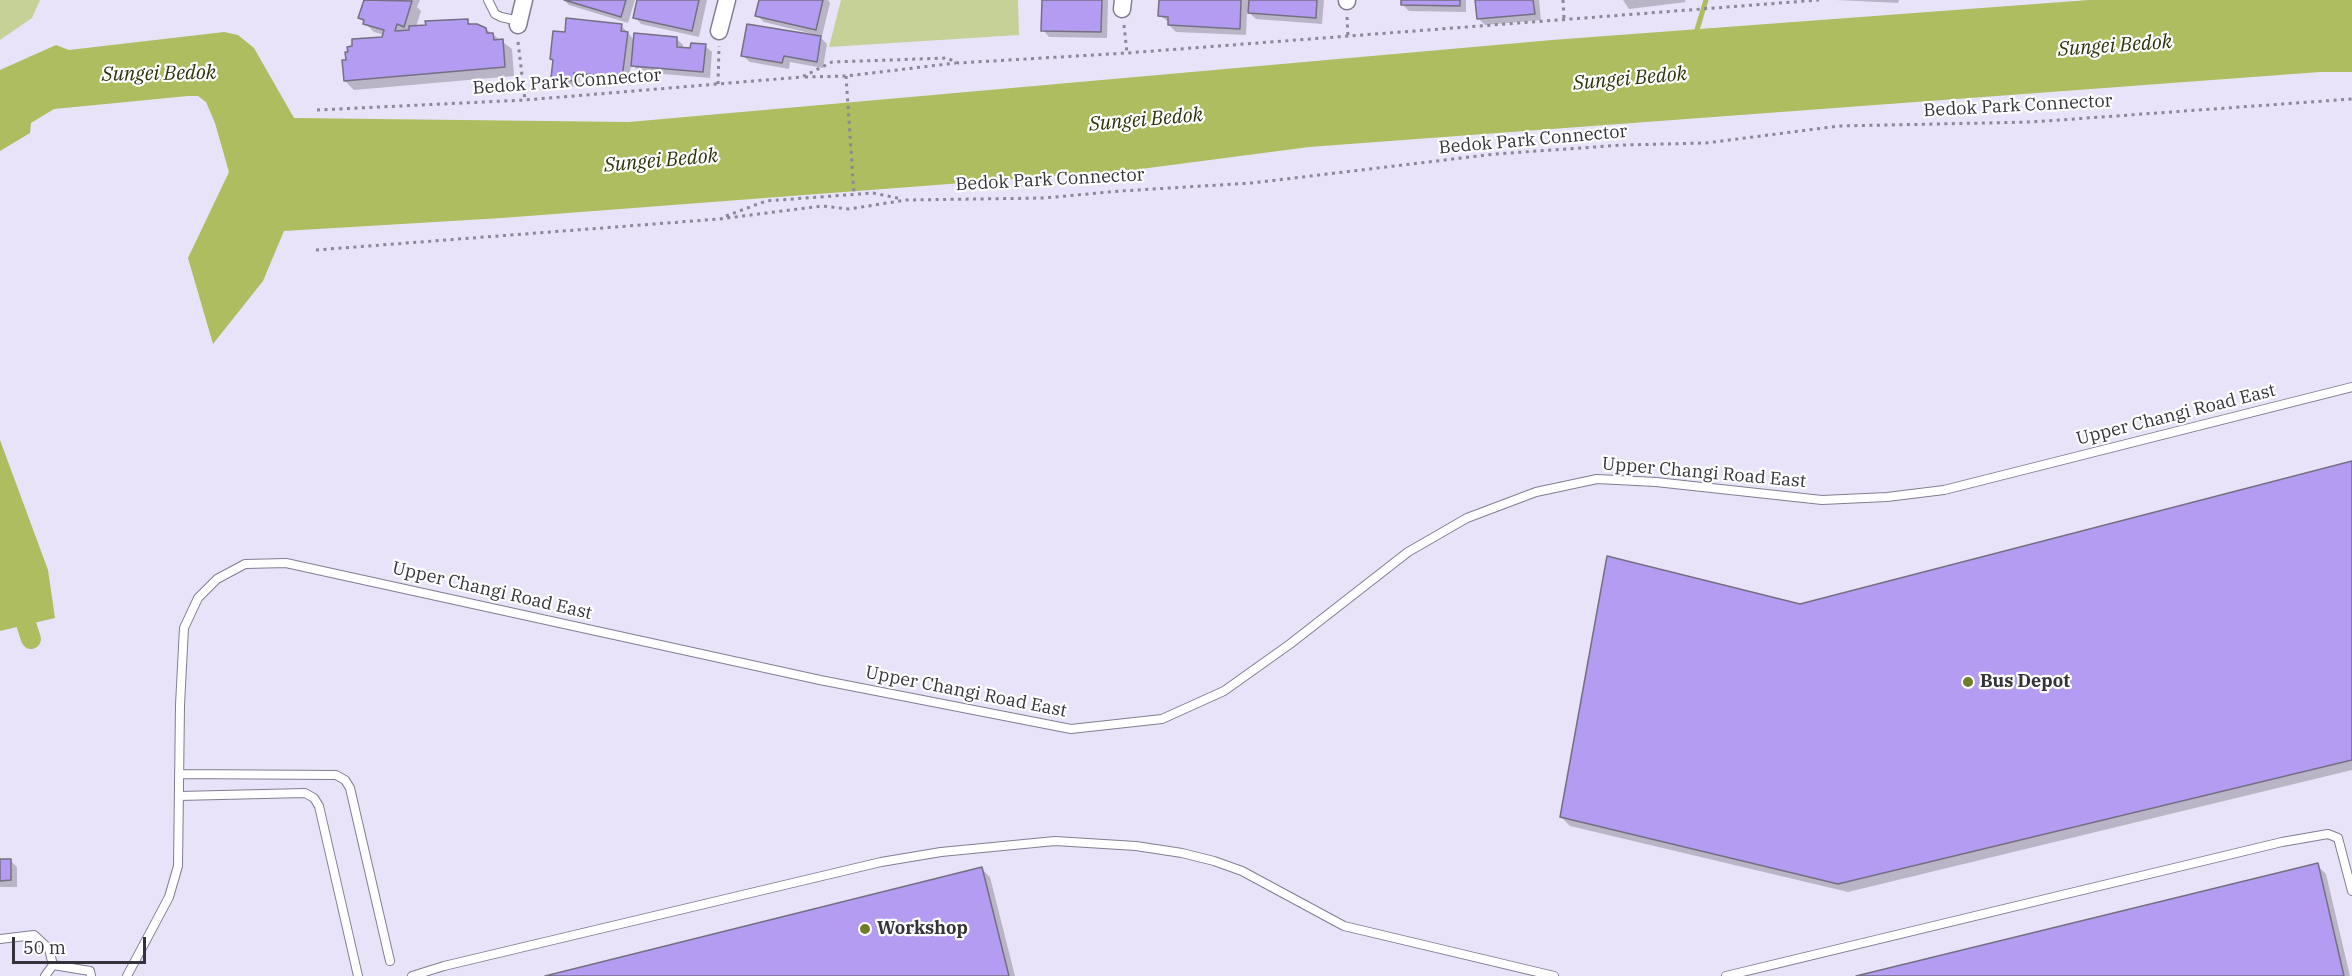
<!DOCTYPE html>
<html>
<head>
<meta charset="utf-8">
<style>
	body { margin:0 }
	#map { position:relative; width:2352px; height:976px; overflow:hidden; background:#e8e3f9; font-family:"IBM Plex Serif",serif }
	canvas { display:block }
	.scale { position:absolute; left:12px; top:937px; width:134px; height:27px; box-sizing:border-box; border:3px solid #34323b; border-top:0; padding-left:8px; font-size:18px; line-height:21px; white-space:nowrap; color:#34323b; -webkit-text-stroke:4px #fff; paint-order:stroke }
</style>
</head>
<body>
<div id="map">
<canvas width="2352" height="976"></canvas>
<div class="scale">50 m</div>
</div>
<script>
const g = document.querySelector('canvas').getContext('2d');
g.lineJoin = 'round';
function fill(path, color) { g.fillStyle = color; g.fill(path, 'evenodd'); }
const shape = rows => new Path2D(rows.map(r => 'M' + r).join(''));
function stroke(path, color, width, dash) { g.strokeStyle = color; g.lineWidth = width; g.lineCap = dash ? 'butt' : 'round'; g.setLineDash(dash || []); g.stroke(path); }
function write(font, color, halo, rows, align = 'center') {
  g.font = font + ' "IBM Plex Serif",serif'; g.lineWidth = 4.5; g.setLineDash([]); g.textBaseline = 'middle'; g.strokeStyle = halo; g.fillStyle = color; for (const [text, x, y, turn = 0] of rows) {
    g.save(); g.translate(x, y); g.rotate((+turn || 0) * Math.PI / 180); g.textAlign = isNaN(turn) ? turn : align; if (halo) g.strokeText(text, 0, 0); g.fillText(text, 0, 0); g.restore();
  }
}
const green = shape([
	[0,0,40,0,32,18,0,40],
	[841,0,1018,0,1019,35,829,47]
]);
const water = shape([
	[2089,0,2352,0,2352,72,2320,72,1309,147,1133,170,502,218,284,231,263,281,213,344,188,258,229,172,215,123,206,102,198,96,188,96,54,109,31,123,30,133,0,151,0,70,56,45,69,50,224,32,238,35,254,48,294,118,629,122,1552,40],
	[0,440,48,570,55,618,0,631]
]);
const shadow = shape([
	[365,0,420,0,417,7,421,11,416,27,467,20,472,25,486,29,512,49,514,76,354,90,345,81,347,61,383,38,384,35,374,32,360,18],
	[564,0,635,0,628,23,569,5],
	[639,0,707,0,699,37,641,24,635,17],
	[761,0,828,0,830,3,822,36,818,35,827,44,823,68,790,62,789,69,750,62,743,56,816,37,817,35,764,22,757,15],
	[1043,0,1108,0,1107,38,1049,37,1043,30],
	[1160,0,1324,0,1322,24,1256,19,1247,11,1246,35,1176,32,1169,25,1169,22,1159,15],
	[1402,0,1466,0,1466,12,1409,11,1402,4],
	[1477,0,1539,0,1541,20,1485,25,1478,18],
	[1623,0,1685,0,1686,2,1629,9],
	[1836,0,1899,0,1898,3],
	[621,25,635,41,676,38,683,45,683,49,691,50,705,46,712,52,710,78,639,72,631,63,629,84,580,78,579,87,560,85,553,78,555,62,551,59,566,34],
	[2352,462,2352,770,1848,892,1570,826,1561,817,1800,606],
	[0,861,11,861,17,867,17,887,0,887],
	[2317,865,2326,874,2350,976,1862,976],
	[981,868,990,877,1015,976,551,976]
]);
const stream = shape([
	[1696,33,1706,0]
]);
const canal = shape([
	[19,602,31,639]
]);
const building = shape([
	[364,0,412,1,404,27,397,24,395,31,409,30,409,26,426,25,425,21,468,19,468,24,477,24,486,28,487,33,493,33,494,40,503,39,505,67,344,81,342,60,346,60,345,52,348,52,347,47,352,46,352,39,382,37,384,30,363,24,364,20,358,18,364,0],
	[564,0,626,0,621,17,564,0],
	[637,0,699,0,692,31,633,18,637,0],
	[759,0,823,0,816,30,755,16,759,0],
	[1042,0,1102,0,1101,32,1041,31,1042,0],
	[1159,0,1241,0,1240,29,1168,25,1168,17,1158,16,1159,0],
	[1249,0,1317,0,1316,18,1248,13,1249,0],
	[1401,0,1460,0,1460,6,1401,5,1401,0],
	[1475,0,1533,0,1535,14,1477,19,1475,0],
	[566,18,622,24,621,31,628,32,622,78,574,73,573,81,551,78,553,60,550,59,553,31,565,32,566,18],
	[747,24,821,36,817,62,784,56,782,63,741,56,747,24],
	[634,33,677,37,677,47,690,48,691,43,706,44,703,72,631,66,634,33],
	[2352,461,2352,760,1838,884,1560,817,1607,556,1800,604,2352,461],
	[0,859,11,859,11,880,0,881,0,859],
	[2318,863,2344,976,1856,976,2318,863],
	[982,867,1009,976,545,976,982,867]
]);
const path = shape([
	[1563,0,1564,18],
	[1347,17,1348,36],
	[1124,25,1127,53],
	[518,42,525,100],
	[846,76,854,194],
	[805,77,846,76,956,63],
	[718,84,719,46],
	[317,110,525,100,802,77,832,62,947,58,958,63,1127,53,1819,0],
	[726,216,766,201,873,193,902,199],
	[316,250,719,219,822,206,849,209,906,200,1044,198,1120,191,1252,183,1495,154,1623,145,1706,143,1839,126,2032,122,2352,99]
]);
const service = shape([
	[488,0,495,14,501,17,519,21],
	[179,774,336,775,345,780,350,788,390,961],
	[179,796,305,793,314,798,319,806,358,976],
	[0,939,34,935,49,949,53,965,45,976],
	[53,965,90,971,91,976],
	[127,976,169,897,178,866,180,705,184,628,198,598,217,579,245,564,286,563,820,680,1071,729,1162,719,1224,691,1290,644,1408,552,1467,518,1536,492,1597,479,1656,482,1822,500,1887,497,1944,490,2352,387],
	[412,976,444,966,881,862,941,852,1055,841,1136,846,1182,853,1214,861,1242,871,1344,926,1554,976],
	[1726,976,2282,842,2328,834,2338,838,2352,891]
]);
const minor = shape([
	[1347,1,1347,0],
	[1122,9,1123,0],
	[518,25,524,0],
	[719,31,727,0]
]);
const markers = [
	[1968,682,6,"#6f7c29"],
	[865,929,6,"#6f7c29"]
];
const streetNames = [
	["Bedok Park Connector",567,82,-4],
	["Bedok Park Connector",2018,106,-3],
	["Bedok Park Connector",1533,140,-5],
	["Bedok Park Connector",1050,180,-3],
	["Upper Changi Road East",2176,415,-14],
	["Upper Changi Road East",1704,473,5],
	["Upper Changi Road East",492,591,13],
	["Upper Changi Road East",966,692,11]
];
const poiNames = [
	["Bus Depot",1980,682],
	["Workshop",877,929]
];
const waterNames = [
	["Sungei Bedok",2115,46,-4],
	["Sungei Bedok",159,74,-1],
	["Sungei Bedok",1630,79,-5],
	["Sungei Bedok",1146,120,-5],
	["Sungei Bedok",661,161,-5]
];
fill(green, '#c6d198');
fill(water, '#adbd5f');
fill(shadow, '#0003');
stroke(stream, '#adbd5f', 5);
stroke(canal, '#adbd5f', 20);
fill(building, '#b39cf1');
stroke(building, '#746f82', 1.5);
stroke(service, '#827e91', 10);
stroke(minor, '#827e91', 19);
stroke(path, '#8a8796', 3, [3, 4.5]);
stroke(service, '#fff', 8);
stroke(minor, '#fff', 16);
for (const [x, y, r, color] of markers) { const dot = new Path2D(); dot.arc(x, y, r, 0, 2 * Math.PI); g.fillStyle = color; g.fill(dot); stroke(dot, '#fff', 2); }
write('18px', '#34323b', '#fff', streetNames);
write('bold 18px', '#34323b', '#fff', poiNames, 'left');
write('italic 20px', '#2c3209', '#fff', waterNames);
</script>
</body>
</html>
